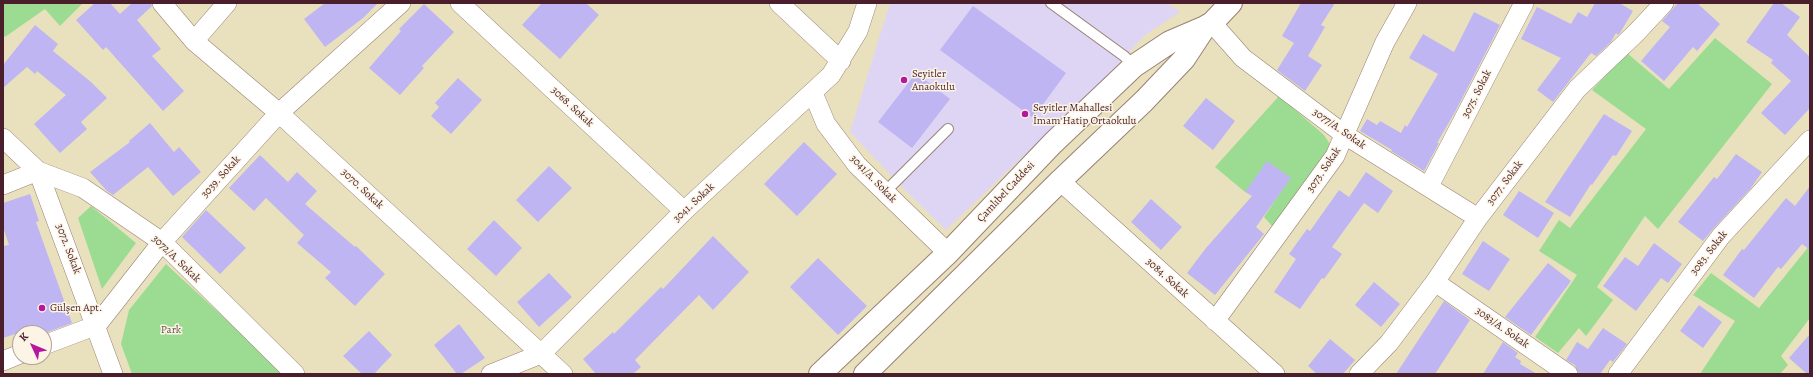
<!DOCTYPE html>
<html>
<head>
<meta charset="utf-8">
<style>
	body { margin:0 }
	#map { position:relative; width:1813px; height:377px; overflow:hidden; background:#e9e1bd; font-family:Alegreya,serif }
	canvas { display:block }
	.frame { position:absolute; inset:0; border:4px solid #4a1f2b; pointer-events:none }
	.north { position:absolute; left:12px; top:325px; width:40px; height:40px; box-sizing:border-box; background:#fcf5e5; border:1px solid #b59f9b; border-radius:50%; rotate:314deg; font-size:11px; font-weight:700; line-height:16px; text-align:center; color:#4a1f2b }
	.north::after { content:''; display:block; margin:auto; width:14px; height:18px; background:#b5179e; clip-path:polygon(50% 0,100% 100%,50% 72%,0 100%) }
</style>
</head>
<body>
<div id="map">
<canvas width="1813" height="377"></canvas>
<div class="frame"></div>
<div class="north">K</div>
</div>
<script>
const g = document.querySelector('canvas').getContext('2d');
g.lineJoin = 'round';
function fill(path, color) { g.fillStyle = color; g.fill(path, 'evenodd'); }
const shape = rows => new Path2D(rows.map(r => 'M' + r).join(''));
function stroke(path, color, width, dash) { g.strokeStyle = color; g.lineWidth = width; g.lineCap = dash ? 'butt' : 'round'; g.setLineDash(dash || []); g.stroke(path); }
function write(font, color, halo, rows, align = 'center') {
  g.font = font + ' Alegreya,serif'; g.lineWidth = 3; g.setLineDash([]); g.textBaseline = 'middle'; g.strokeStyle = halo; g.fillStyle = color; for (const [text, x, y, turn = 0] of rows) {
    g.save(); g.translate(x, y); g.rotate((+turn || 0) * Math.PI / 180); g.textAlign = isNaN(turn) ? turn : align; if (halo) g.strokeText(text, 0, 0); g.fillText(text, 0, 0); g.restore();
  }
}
const built = shape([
	[890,3,1168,3,1180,12,1145,35,1107,76,946,230,903,188,850,132]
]);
const green = shape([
	[3,3,83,3,60,26,45,9,5,37,3,34],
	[1715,38,1772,84,1658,229,1645,216,1597,287,1613,300,1586,336,1579,328,1558,353,1535,337,1577,275,1539,251,1559,220,1570,228,1646,129,1592,90,1627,53,1669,89],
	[1279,96,1324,135,1330,144,1322,163,1272,226,1264,217,1290,178,1245,192,1215,167],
	[91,206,136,243,102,289,78,218],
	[1810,245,1810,318,1781,356,1788,365,1780,374,1700,374,1735,321,1693,295,1711,273,1759,308],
	[166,264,285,374,132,374,121,344,129,310]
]);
const building = shape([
	[95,3,110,3,120,14,132,3,151,3,152,6,137,20,161,49,152,56,184,91,163,111,106,47,103,50,76,20],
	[325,3,378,3,363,18,325,47,304,19],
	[542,3,586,3,599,15,560,59,522,25],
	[1301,3,1335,3,1321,25,1325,27,1308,56,1322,65,1305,91,1277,70,1294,43,1282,36],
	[1595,3,1619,3,1633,11,1620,33,1618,35,1616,33,1611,42,1596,56,1591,53,1553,102,1537,90,1561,58,1521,39,1537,7,1571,24,1578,12,1587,17],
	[1678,3,1697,3,1720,24,1697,51,1693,47,1664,81,1641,61,1670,27,1662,21],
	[1774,3,1781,3,1800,17,1787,35,1810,57,1810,108,1785,135,1761,113,1791,81,1771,63,1773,60,1746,42],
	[424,4,454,32,422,66,424,68,400,95,369,68,401,31,399,29],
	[973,6,1066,73,1033,118,940,50],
	[1474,12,1500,25,1455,112,1437,143,1439,143,1424,171,1391,151,1392,150,1360,131,1367,119,1377,125,1380,121,1401,133,1405,125,1407,127,1438,74,1409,58,1423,34,1454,52],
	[35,25,58,44,53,51,91,82,107,98,81,122,87,129,60,153,34,124,66,95,37,71,35,74,27,67,3,88,3,65],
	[916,73,950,99,912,148,878,122],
	[458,78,482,100,451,134,431,116,439,107,435,103],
	[1206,98,1235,121,1213,150,1183,126],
	[1604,114,1632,131,1616,156,1613,155,1592,185,1591,184,1570,217,1545,202],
	[150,123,174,152,179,147,201,172,173,196,148,167,113,195,107,191,90,172,130,142,129,141],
	[804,142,837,174,797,216,764,184],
	[1736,154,1762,172,1751,188,1713,229,1703,241,1678,222,1714,177,1717,179],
	[260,155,288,182,297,172,317,191,305,204,355,247,356,246,385,274,355,306,325,278,331,272,297,243,304,235,266,198,254,211,229,188],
	[1267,161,1291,178,1256,227,1264,234,1215,295,1187,273,1206,248,1252,196,1245,192],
	[549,166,572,188,538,222,516,200],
	[1366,172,1393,191,1378,213,1364,203,1332,247,1342,254,1324,279,1322,278,1300,309,1274,292,1296,259,1289,254,1307,229,1310,231,1339,190,1349,197],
	[1810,186,1810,250,1802,244,1781,269,1778,267,1754,298,1723,275,1742,249,1744,250,1786,198,1795,206],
	[1519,191,1554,213,1538,238,1503,215],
	[30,194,39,221,36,222,72,323,45,333,18,333,3,338,3,246,9,245,3,227,3,203],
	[1151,199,1182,227,1161,250,1131,222],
	[206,210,246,248,220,274,182,237],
	[494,220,522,248,496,276,467,249],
	[713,236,749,272,713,310,699,295,635,360,641,367,633,374,596,374,583,359,613,332,614,334,661,287,663,289],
	[1483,241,1510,259,1489,291,1462,274],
	[1654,243,1682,264,1668,283,1661,278,1636,311,1603,286,1625,257,1638,266],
	[818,258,867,306,838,335,790,287],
	[1548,263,1571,281,1531,335,1505,317],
	[549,273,572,297,539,327,517,302],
	[1374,282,1400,304,1381,327,1355,305],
	[1444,301,1470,320,1435,374,1396,374],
	[1699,305,1722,322,1703,348,1680,331],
	[459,324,485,358,461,374,457,374,434,345],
	[1603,328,1627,344,1613,362,1610,360,1600,374,1579,374,1575,365,1566,360,1577,342,1588,349],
	[369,331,392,355,374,374,362,374,343,356],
	[1810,334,1810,374,1807,374,1789,358],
	[1330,339,1355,360,1343,374,1317,374,1308,366],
	[1503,342,1518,353,1515,357,1521,361,1520,364,1537,374,1483,374]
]);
const service = shape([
	[1051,3,1124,56,1134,66],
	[885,192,948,129]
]);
const minor = shape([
	[162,3,194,41,279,113,563,374],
	[460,3,684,211],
	[779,3,841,61],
	[1212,23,1243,58,1345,135,1478,218],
	[194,41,227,3],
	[813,93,826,124,857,165,948,253],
	[3,138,38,171,113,374],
	[1060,181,1275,374],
	[3,185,38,171,83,188,162,242,295,374],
	[1429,186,1524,3],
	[1435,282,1568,374],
	[1215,321,1335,156,1385,42,1407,3],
	[44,345,97,325,162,242,279,113,401,3],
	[3,361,20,354],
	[491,374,541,354,684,211,831,75,858,31,867,3],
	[1359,374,1389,343,1435,282,1478,218,1577,89,1636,33,1664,3],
	[1618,374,1721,236,1810,140]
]);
const tertiary = shape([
	[1205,27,1212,23,1231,3],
	[820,374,948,253,1053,143,1134,66,1170,42,1205,27,1184,59,1144,101,1060,181,865,374]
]);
const markers = [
	[904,80,4,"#b5179e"],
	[1025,114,4,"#b5179e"],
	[42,308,4,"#b5179e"]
];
const poiNames = [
	["Seyitler",912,74],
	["Anaokulu",912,87],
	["Seyitler Mahallesi",1033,108],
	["İmam Hatip Ortaokulu",1033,121],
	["Gülşen Apt.",50,308]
];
const streetNames = [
	["3075. Sokak",1477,94,-63],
	["3068. Sokak",572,107,43],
	["3077/A. Sokak",1339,129,35],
	["3073. Sokak",1324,170,-56],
	["3039. Sokak",221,177,-48],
	["3041/A. Sokak",873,179,46],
	["3077. Sokak",1505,183,-53],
	["3070. Sokak",362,189,43],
	["Çamlıbel Caddesi",1006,192,-47],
	["3041. Sokak",694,203,-43],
	["3072. Sokak",68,249,69],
	["3083. Sokak",1709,253,-52],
	["3072/A. Sokak",176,259,44],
	["3084. Sokak",1167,278,42],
	["3083/A. Sokak",1502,328,35]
];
const parkNames = [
	["Park",171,330]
];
fill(built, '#ded5f5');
fill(green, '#9cdc92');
fill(building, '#bfb5f2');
stroke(service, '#9a8074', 12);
stroke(minor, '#9a8074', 20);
stroke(tertiary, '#9a8074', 24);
stroke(service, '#fff', 10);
stroke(minor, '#fff', 19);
stroke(tertiary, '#fff', 22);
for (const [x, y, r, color] of markers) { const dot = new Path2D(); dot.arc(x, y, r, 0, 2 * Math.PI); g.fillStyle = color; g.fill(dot); stroke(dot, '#fcf5e5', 1.5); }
write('11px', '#4a1f2b', '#fcf5e5', poiNames, 'left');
write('11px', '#4a1f2b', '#fcf5e5', streetNames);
write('11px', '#5e4e45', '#fcf5e5', parkNames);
</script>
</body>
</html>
